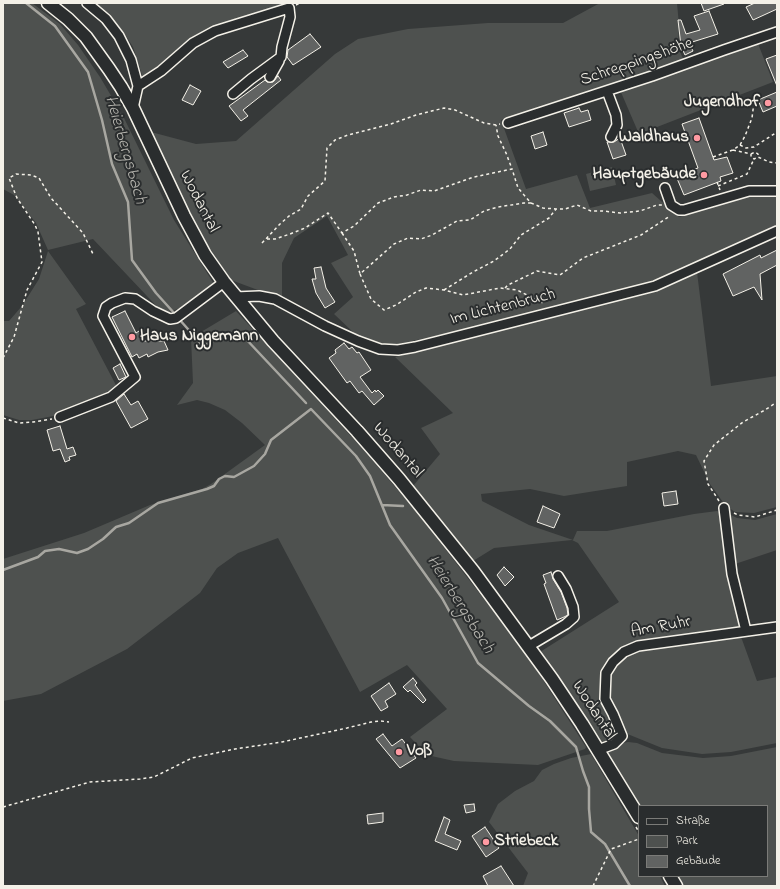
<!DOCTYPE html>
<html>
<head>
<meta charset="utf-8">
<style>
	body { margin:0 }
	#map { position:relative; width:780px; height:889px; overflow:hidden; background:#363939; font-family:"Indie Flower",sans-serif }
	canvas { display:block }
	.frame { position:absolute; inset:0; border:4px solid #f4f1e8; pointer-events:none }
	.legend { position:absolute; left:638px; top:805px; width:130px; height:72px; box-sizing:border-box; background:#2a2d2e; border:1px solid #7b7b78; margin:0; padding:5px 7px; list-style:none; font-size:12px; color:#f4f1e8 }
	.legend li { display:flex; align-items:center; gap:8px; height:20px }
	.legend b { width:20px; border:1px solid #7b7b78 }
</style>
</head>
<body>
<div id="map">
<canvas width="780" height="889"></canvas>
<div class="frame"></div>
<ul class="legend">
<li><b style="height:5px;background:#2a2d2e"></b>Straße</li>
<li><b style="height:11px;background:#4e514f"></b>Park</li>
<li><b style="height:11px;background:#616362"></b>Gebäude</li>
</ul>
</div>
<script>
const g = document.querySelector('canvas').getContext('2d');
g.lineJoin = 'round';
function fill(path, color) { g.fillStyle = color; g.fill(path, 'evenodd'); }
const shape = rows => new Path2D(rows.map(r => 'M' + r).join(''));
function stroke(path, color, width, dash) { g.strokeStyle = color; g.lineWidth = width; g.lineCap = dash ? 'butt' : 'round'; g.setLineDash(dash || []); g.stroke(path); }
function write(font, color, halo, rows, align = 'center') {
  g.font = font + ' "Indie Flower",sans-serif'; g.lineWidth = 4; g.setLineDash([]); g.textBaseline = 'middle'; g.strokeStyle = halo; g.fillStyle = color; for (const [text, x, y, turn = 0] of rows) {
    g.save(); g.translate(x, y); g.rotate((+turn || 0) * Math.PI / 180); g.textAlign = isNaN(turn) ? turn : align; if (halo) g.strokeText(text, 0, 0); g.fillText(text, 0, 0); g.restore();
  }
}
const green = shape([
	[3,3,32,3,60,24,78,45,100,77,123,116,174,220,214,284,180,308,164,314,93,239,48,250,36,223,14,195,3,189],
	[92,3,292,3,213,29,143,78,133,47,124,33,108,16],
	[600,3,677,3,679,25,678,47,684,61,559,103,501,120,526,189,577,175,590,208,652,193,679,217,749,194,777,193,777,228,654,283,481,326,389,346,354,333,334,314,353,297,331,263,348,255,327,216,294,238,282,263,282,299,231,280,199,232,167,170,151,132,196,144,236,141,335,54,358,39,408,29,488,23,563,23],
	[757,41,773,82,639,134,620,90],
	[612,167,616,185,590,191,586,174],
	[48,251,86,304,76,309,118,389,64,414,32,420,19,420,3,415,3,321,9,321,22,306,39,279],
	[697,272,711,386,777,376,777,507,754,513,735,512,725,505,710,484,696,455,678,451,627,462,627,486,564,496,530,489,481,494,482,501,529,525,573,540,577,531,607,531,694,514,717,511,722,513,744,628,637,645,603,673,618,735,615,739,604,744,600,744,557,673,540,652,619,602,578,543,572,540,494,548,473,561,413,486,440,454,421,428,453,413,395,357,658,290],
	[236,311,360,446,415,510,525,652,586,747,585,749,538,765,454,761,427,755,410,737,447,709,407,665,360,692,278,538,238,553,217,568,200,593,127,649,41,694,3,701,3,559,84,533,150,505,202,489,211,484,265,445,242,423,225,410,209,403,197,400,177,405,193,383,191,338],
	[729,514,737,518,755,520,777,514,777,550,735,564],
	[740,634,757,681,777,677,777,743,731,752,702,754,662,748,625,733,607,699,610,675,615,664,626,654,638,649],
	[628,742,637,743,662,753,703,758,731,756,777,747,777,886,683,886,677,876,767,876,767,806,640,806,607,751,618,744],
	[591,754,639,836,639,876,660,876,665,886,523,886,528,873,489,822,498,804,515,791,534,781,542,770,554,764,571,758]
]);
const stream = shape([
	[26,3,55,26,88,72,102,120,112,164,128,202,132,260,156,293,175,314],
	[179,319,203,346,223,336,234,335,245,338,306,403],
	[382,505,403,506],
	[3,570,38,557,45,551,59,549,77,553,88,549,103,539,116,527,129,523,158,503,207,489,214,486,219,479,225,476,234,477,254,466,265,454,271,440,311,409,356,456,370,476,390,525,442,598,478,663,529,706,550,721,576,747,583,771,589,787,589,809,591,832,605,844,630,886]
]);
const building = shape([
	[701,3,724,3,724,4,704,11,701,3],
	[755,3,777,3,777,9,753,20,746,7,755,3],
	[709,11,718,34,689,43,693,51,685,55,681,46,678,20,681,20,686,34,700,30,694,16,709,11],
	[310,34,321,47,293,65,287,57,288,50,310,34],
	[243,50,248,56,228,68,223,62,243,50],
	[777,55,777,86,766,59,777,55],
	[278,76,281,80,243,110,248,116,241,121,229,106,265,80,267,82,273,82,278,76],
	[190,85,201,91,193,105,182,100,190,85],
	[777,92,777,106,763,112,758,100,777,92],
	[579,108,581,112,588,110,591,120,569,127,564,113,579,108],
	[699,118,714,160,727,157,733,173,720,177,721,181,684,195,676,176,698,168,682,124,699,118],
	[543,132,547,145,535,149,531,136,543,132],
	[620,138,626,155,613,159,607,142,614,142,620,138],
	[777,250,777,265,760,274,762,300,754,287,733,296,723,274,760,255,761,258,777,250],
	[321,267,326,288,335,302,325,308,316,293,312,279,316,279,314,268,321,267],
	[125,311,136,333,139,331,144,341,164,341,168,350,158,352,148,357,147,354,139,358,137,354,132,357,112,317,125,311],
	[344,343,349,349,352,347,357,353,359,352,371,370,360,377,372,393,375,390,376,392,378,390,384,396,374,405,362,391,359,393,350,381,347,383,329,358,336,353,335,350,344,343],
	[120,364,126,377,119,380,113,368,120,364],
	[124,394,131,405,138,401,148,419,131,428,116,401,124,394],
	[60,426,67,449,73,447,76,455,69,457,70,460,65,462,60,449,53,451,47,430,60,426],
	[676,491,678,504,664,506,662,493,676,491],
	[543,506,560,514,554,528,537,522,543,506],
	[504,567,514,577,505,586,497,575,504,567],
	[551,572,553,579,561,592,567,608,568,615,564,617,557,620,544,584,546,583,543,575,551,572],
	[413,678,417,683,415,685,426,700,423,703,410,690,408,692,403,687,413,678],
	[389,683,396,694,385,701,388,707,381,711,371,696,389,683],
	[383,734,392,746,402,739,416,758,400,768,376,739,383,734],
	[474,804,475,811,466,813,464,805,474,804],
	[383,813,383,822,368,824,367,815,383,813],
	[444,817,450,820,445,834,461,841,457,850,435,841,444,817],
	[485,827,499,848,486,857,472,836,485,827],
	[501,866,514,886,488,886,483,876,501,866]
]);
const path = shape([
	[296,5,300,3],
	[740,145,746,148,754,147,777,132],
	[733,150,751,154,751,157,754,159,758,157,769,162,777,163],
	[751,154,755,152,758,154,758,157],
	[713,157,733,150,740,145,745,136,752,118,755,94],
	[717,182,720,190],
	[718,186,747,174,754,159],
	[531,203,543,208,556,209,565,209,577,205,591,211,603,211,620,213,640,211,657,205,662,205],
	[342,233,354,251,360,274,394,244,408,238,421,239,432,235,457,221,470,220,484,211,498,207,524,203,531,203,518,188,512,169],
	[267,239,275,239,290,234,305,228,328,213,342,233,354,226,378,203,394,197,407,195,421,190,434,191,474,177,512,169,506,153,498,136,496,125],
	[262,243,280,224,289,216,301,209,308,196,325,181,327,148,335,140,348,135,391,124,416,115,444,108,455,110,484,123,496,125,500,124],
	[360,274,371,299,384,310,396,305,416,292,426,288,444,290,463,295,500,288,517,290,545,304],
	[505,288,508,285,537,271,560,275,583,258,641,235,670,216],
	[444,290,473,272,494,261,510,249,521,235,549,218,556,209],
	[3,358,14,337,27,290,42,262,38,232,35,225,17,198,9,178,16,174,31,175,39,178,51,198,83,233,93,254],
	[3,418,19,423,33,422,52,419],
	[719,501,708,484,704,461,714,445,743,422,765,410,777,402],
	[734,513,738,515,755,517,777,510],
	[3,807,90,782,140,779,154,777,192,758,235,749,282,742,347,728,371,722,381,721,389,722],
	[636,827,639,832],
	[593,886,611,849,639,839]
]);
const minor = shape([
	[87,3,106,19,119,36,131,60,138,86,133,108],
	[270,77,279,61],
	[138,86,161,71,193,43,215,31,289,8,290,17,282,47,281,57,251,79,233,94],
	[607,91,616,115,617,125,611,137],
	[508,123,652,76,724,50,777,32],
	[665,188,671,205,679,210,684,210,749,191,777,191],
	[235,297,259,296,275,299,325,326,358,341,380,349,398,350,415,347,655,286,777,231],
	[60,417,111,397,135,377,103,316,106,307,112,303,125,298,135,299,153,311,170,319,176,318,224,282],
	[724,508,732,574,746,631],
	[529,646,566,624,574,617,573,607,566,589,558,576],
	[598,750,614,744,622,736,613,714,605,699,606,673,613,662,624,652,638,646,777,627]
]);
const major = shape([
	[48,3,68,19,86,37,109,69,121,87,133,108,184,216,205,255,224,282,273,341,357,431,399,479,473,571,552,679,582,724,639,817],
	[670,876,676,886]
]);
const markers = [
	[768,103,4,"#ff9aa2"],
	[697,138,4,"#ff9aa2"],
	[704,175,4,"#ff9aa2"],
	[132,337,4,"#ff9aa2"],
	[399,752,4,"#ff9aa2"],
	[486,842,4,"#ff9aa2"]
];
const streetNames = [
	["Schreppingshöhe",637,63,-19],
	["Wodantal",198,202,63],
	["Im Lichtenbruch",503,308,-14],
	["Wodantal",397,451,49],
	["Am Ruhr",661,628,-10],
	["Wodantal",593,711,57]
];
const poiNames = [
	["Jugendhof",760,103],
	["Waldhaus",689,138],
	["Hauptgebäude",696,175],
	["Haus Niggemann",140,337,"left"],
	["Voß",407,752,"left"],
	["Striebeck",494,842,"left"]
];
const waterNames = [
	["Heierbergsbach",124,150,74],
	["Heierbergsbach",459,605,58]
];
fill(green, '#4e514f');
stroke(stream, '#a8a7a1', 2.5);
fill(building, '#616362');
stroke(building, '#f4f1e8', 1);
stroke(minor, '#f4f1e8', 12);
stroke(major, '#f4f1e8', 15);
stroke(path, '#f4f1e8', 1.5, [3, 3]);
stroke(minor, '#2a2d2e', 9);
stroke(major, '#2a2d2e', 12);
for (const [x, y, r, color] of markers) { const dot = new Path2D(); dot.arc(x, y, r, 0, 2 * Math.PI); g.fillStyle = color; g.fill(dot); stroke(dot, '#2a2d2e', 1.5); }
write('17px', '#f4f1e8', '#2a2d2e', streetNames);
write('bold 17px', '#f4f1e8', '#2a2d2e', poiNames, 'right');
write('italic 18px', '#b4b3ad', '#2a2d2e', waterNames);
</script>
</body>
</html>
